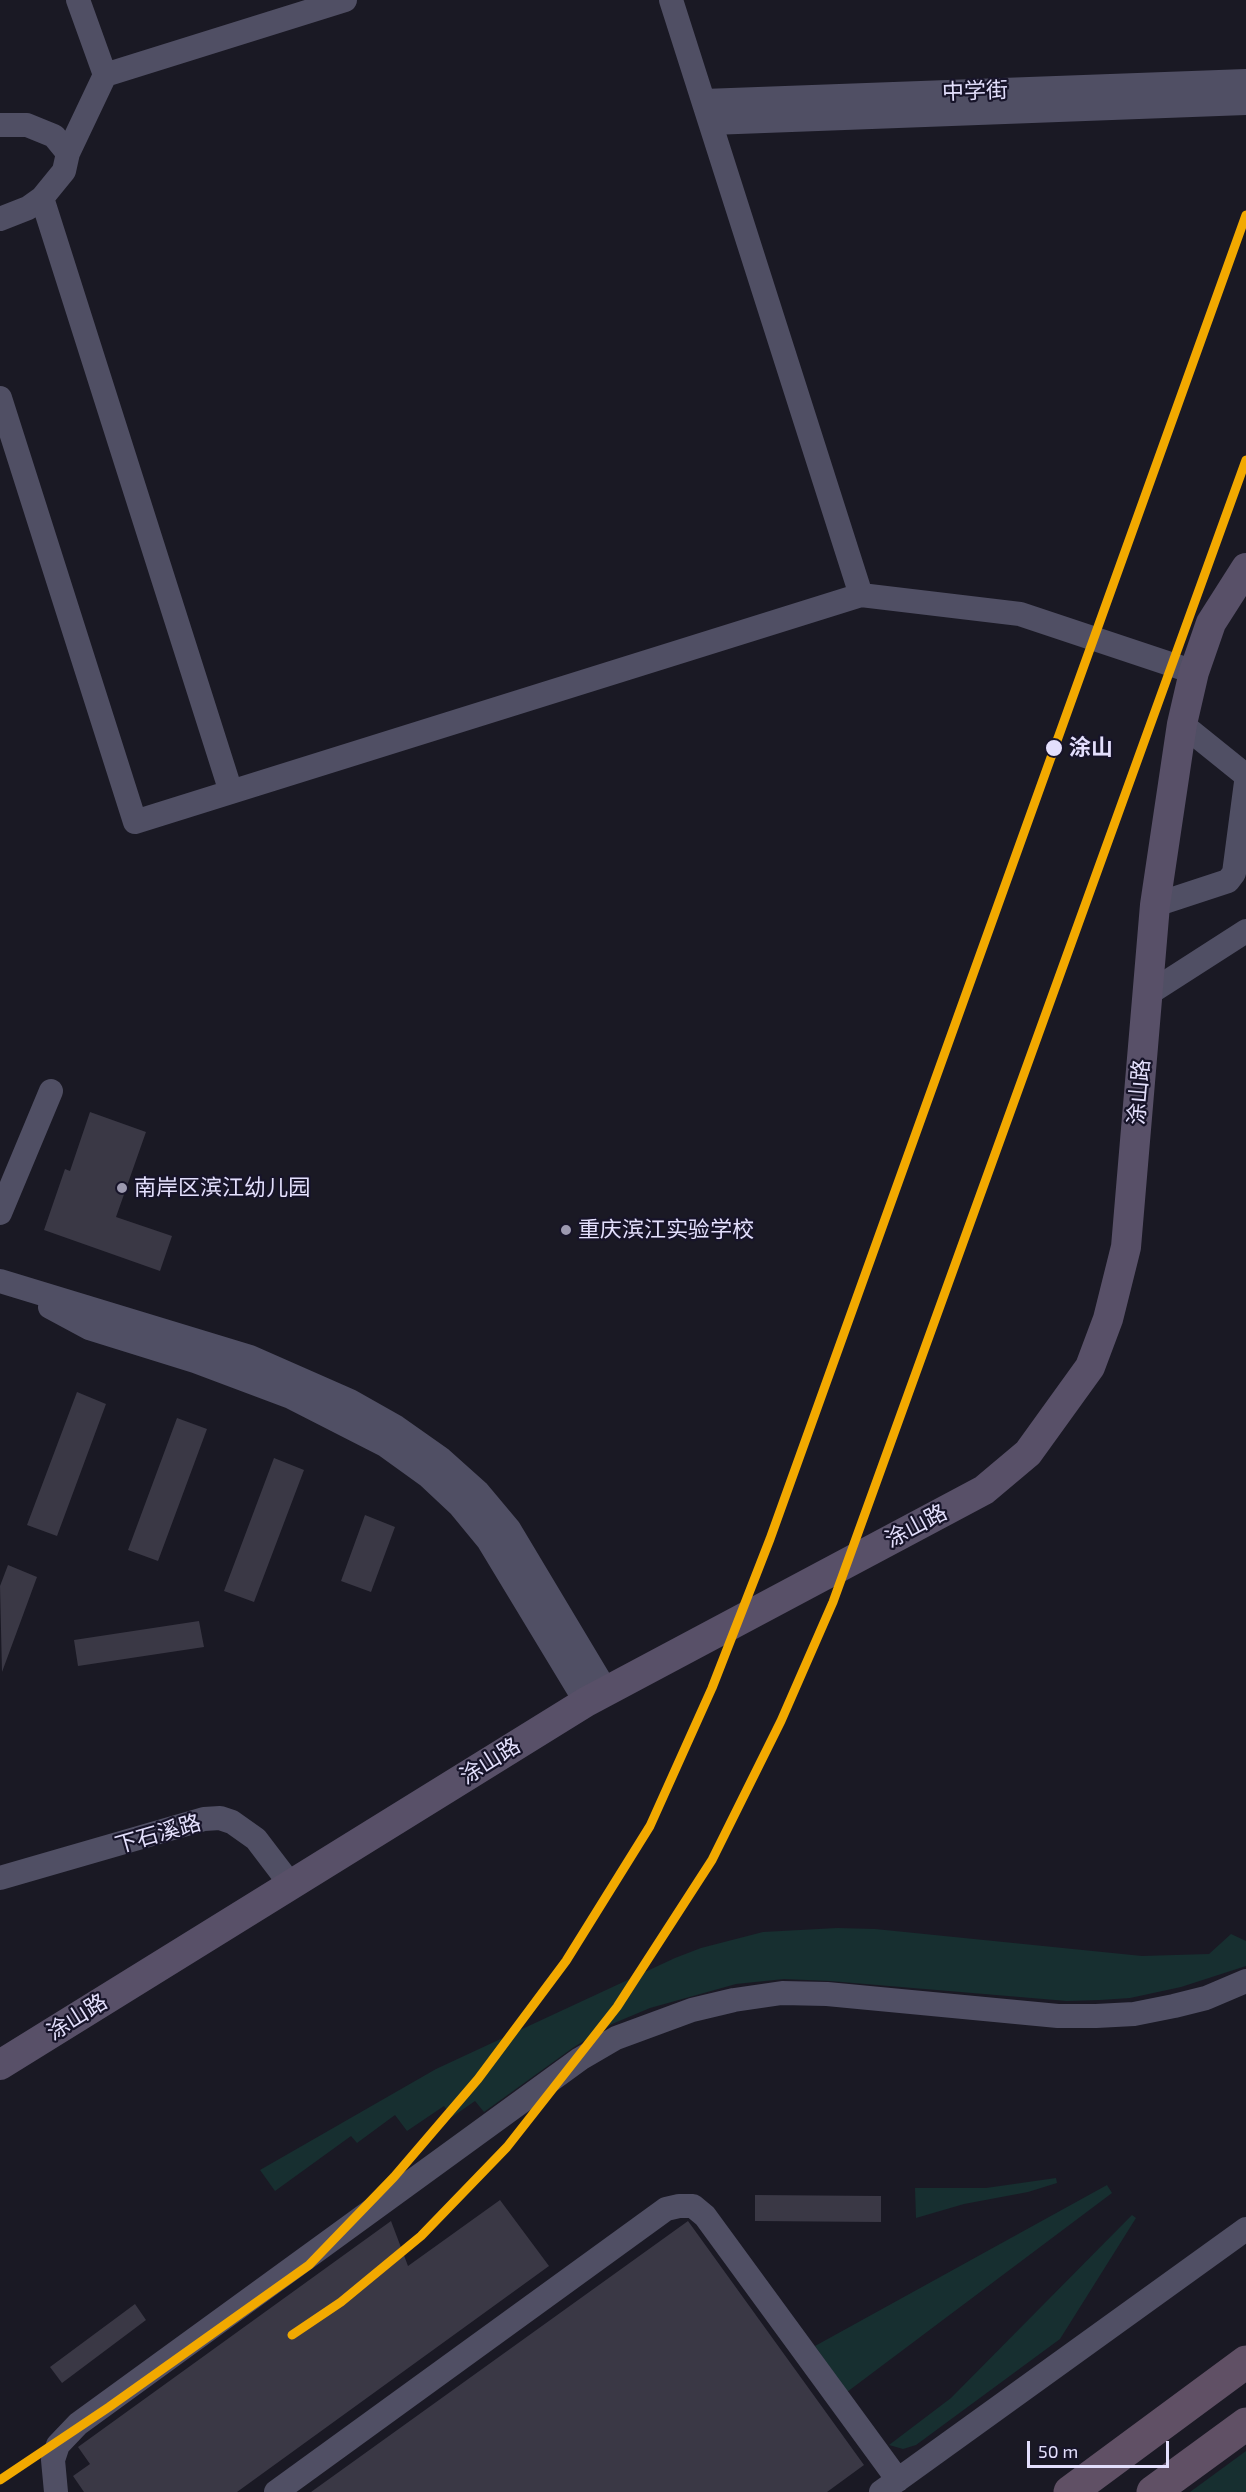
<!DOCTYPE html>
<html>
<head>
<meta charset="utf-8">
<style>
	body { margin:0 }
	#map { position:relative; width:1246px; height:2492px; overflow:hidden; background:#1a1924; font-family:"Exo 2",sans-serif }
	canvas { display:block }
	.scale { position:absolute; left:1027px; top:2441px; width:142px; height:27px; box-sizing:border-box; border:3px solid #e3dffc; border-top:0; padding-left:8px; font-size:18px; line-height:21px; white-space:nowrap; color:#e3dffc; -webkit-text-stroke:4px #171429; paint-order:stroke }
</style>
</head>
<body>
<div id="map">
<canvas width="1246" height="2492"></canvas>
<div class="scale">50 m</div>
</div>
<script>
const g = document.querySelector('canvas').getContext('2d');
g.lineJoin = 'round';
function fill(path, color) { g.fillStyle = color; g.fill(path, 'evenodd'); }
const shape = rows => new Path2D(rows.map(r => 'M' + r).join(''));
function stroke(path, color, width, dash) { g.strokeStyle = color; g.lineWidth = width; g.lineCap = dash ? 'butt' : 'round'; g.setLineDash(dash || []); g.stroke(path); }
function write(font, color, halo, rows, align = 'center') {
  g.font = font + ' "Exo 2","Noto Sans SC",sans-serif'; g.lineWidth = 4.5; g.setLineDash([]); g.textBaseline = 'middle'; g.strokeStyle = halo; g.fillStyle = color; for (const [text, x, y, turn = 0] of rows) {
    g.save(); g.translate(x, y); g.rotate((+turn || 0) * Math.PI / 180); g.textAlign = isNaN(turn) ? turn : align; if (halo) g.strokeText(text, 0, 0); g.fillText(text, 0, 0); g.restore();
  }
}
const green = shape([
	[837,1928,875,1929,1142,1956,1209,1954,1231,1934,1246,1941,1246,1966,1181,1987,1130,1998,1100,2000,1067,2001,830,1981,784,1979,736,1984,650,2008,612,2024,574,2047,484,2112,475,2101,452,2117,444,2106,407,2131,395,2115,357,2143,351,2136,275,2191,260,2170,436,2069,675,1958,701,1948,763,1932],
	[1056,2178,1057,2183,1028,2192,964,2204,916,2218,915,2188,986,2188],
	[1107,2185,1112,2193,847,2392,815,2346],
	[1132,2215,1136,2218,1060,2339,916,2445,903,2449,889,2445,951,2398],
	[1246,2451,1246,2492,1190,2492]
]);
const building = shape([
	[90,1112,146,1132,116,1217,172,1236,160,1271,44,1230,65,1169,70,1171],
	[77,1392,106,1404,57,1536,27,1525],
	[177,1418,207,1429,158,1561,128,1550],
	[274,1458,304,1470,254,1602,224,1591],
	[365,1515,395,1527,371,1592,341,1581],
	[8,1565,37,1577,2,1672,0,1586],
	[199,1621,204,1647,78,1666,74,1640],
	[755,2195,881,2196,881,2222,755,2221],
	[500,2200,549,2266,237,2492,84,2492,73,2476,90,2464,78,2447,391,2221,408,2266],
	[688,2221,864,2465,827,2492,311,2492],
	[135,2304,146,2320,62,2383,50,2367]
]);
const minor = shape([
	[105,75,345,0],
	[704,101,1246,81],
	[711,123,1246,103],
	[0,125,27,125,54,136,68,153,64,171,42,198,28,208,0,219],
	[68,153,105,75,78,0],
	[42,198,231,792],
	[0,398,135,822,861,595,671,0],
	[861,595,1020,614,1194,672],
	[1182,724,1244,774,1246,779],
	[1155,905,1228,881,1234,873,1246,782],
	[1148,994,1246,931],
	[0,1213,51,1091],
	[0,1281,250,1357,350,1401,396,1427,440,1458,478,1492,509,1529,606,1691],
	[50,1307,89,1328,195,1361,291,1397,385,1445,428,1476,460,1506,488,1540,586,1702],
	[0,1878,204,1819,220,1818,232,1822,256,1839,291,1885],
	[56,2492,53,2460,58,2445,78,2424,580,2059,616,2038,692,2010,734,2000,782,1993,827,1994,1058,2016,1096,2016,1134,2014,1174,2006,1206,1998,1246,1981],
	[276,2492,666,2209,679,2206,693,2206,705,2216,898,2480],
	[881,2492,1246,2229]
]);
const major = shape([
	[0,2065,586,1702,984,1490,1028,1453,1090,1367,1108,1319,1126,1247,1155,905,1182,724,1194,672,1211,623,1246,568]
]);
const highway = shape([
	[1070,2492,1246,2362],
	[1153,2492,1246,2424]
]);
const metro1 = shape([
	[292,2335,341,2302,421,2236,507,2147,617,2007,712,1860,781,1721,833,1602,1246,460],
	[0,2480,109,2407,309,2265,394,2177,478,2079,566,1961,650,1826,712,1688,770,1539,1246,215]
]);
const markers = [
	[1054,748,9,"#e3dffc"],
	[122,1188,6,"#9d9ab0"],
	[566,1230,6,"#9d9ab0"]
];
const streetNames = [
	["中学街",975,91,-2],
	["涂山路",1139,1092,-85],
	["涂山路",916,1526,-28],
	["涂山路",490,1761,-32],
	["下石溪路",158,1834,-16],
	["涂山路",77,2017,-32]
];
const stopNames = [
	["涂山",1069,748]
];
const poiNames = [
	["南岸区滨江幼儿园",134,1188],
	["重庆滨江实验学校",578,1230]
];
fill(green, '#172f30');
fill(building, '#3a3845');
stroke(minor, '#504f64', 24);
stroke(major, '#585068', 30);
stroke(highway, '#605065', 33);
stroke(metro1, '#f2a900', 9);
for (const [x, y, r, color] of markers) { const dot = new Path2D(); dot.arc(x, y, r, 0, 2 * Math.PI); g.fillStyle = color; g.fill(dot); stroke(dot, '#171429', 2); }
write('22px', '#e3dffc', '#171429', streetNames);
write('bold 22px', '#e3dffc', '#171429', stopNames, 'left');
write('22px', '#e3dffc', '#171429', poiNames, 'left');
</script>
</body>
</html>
